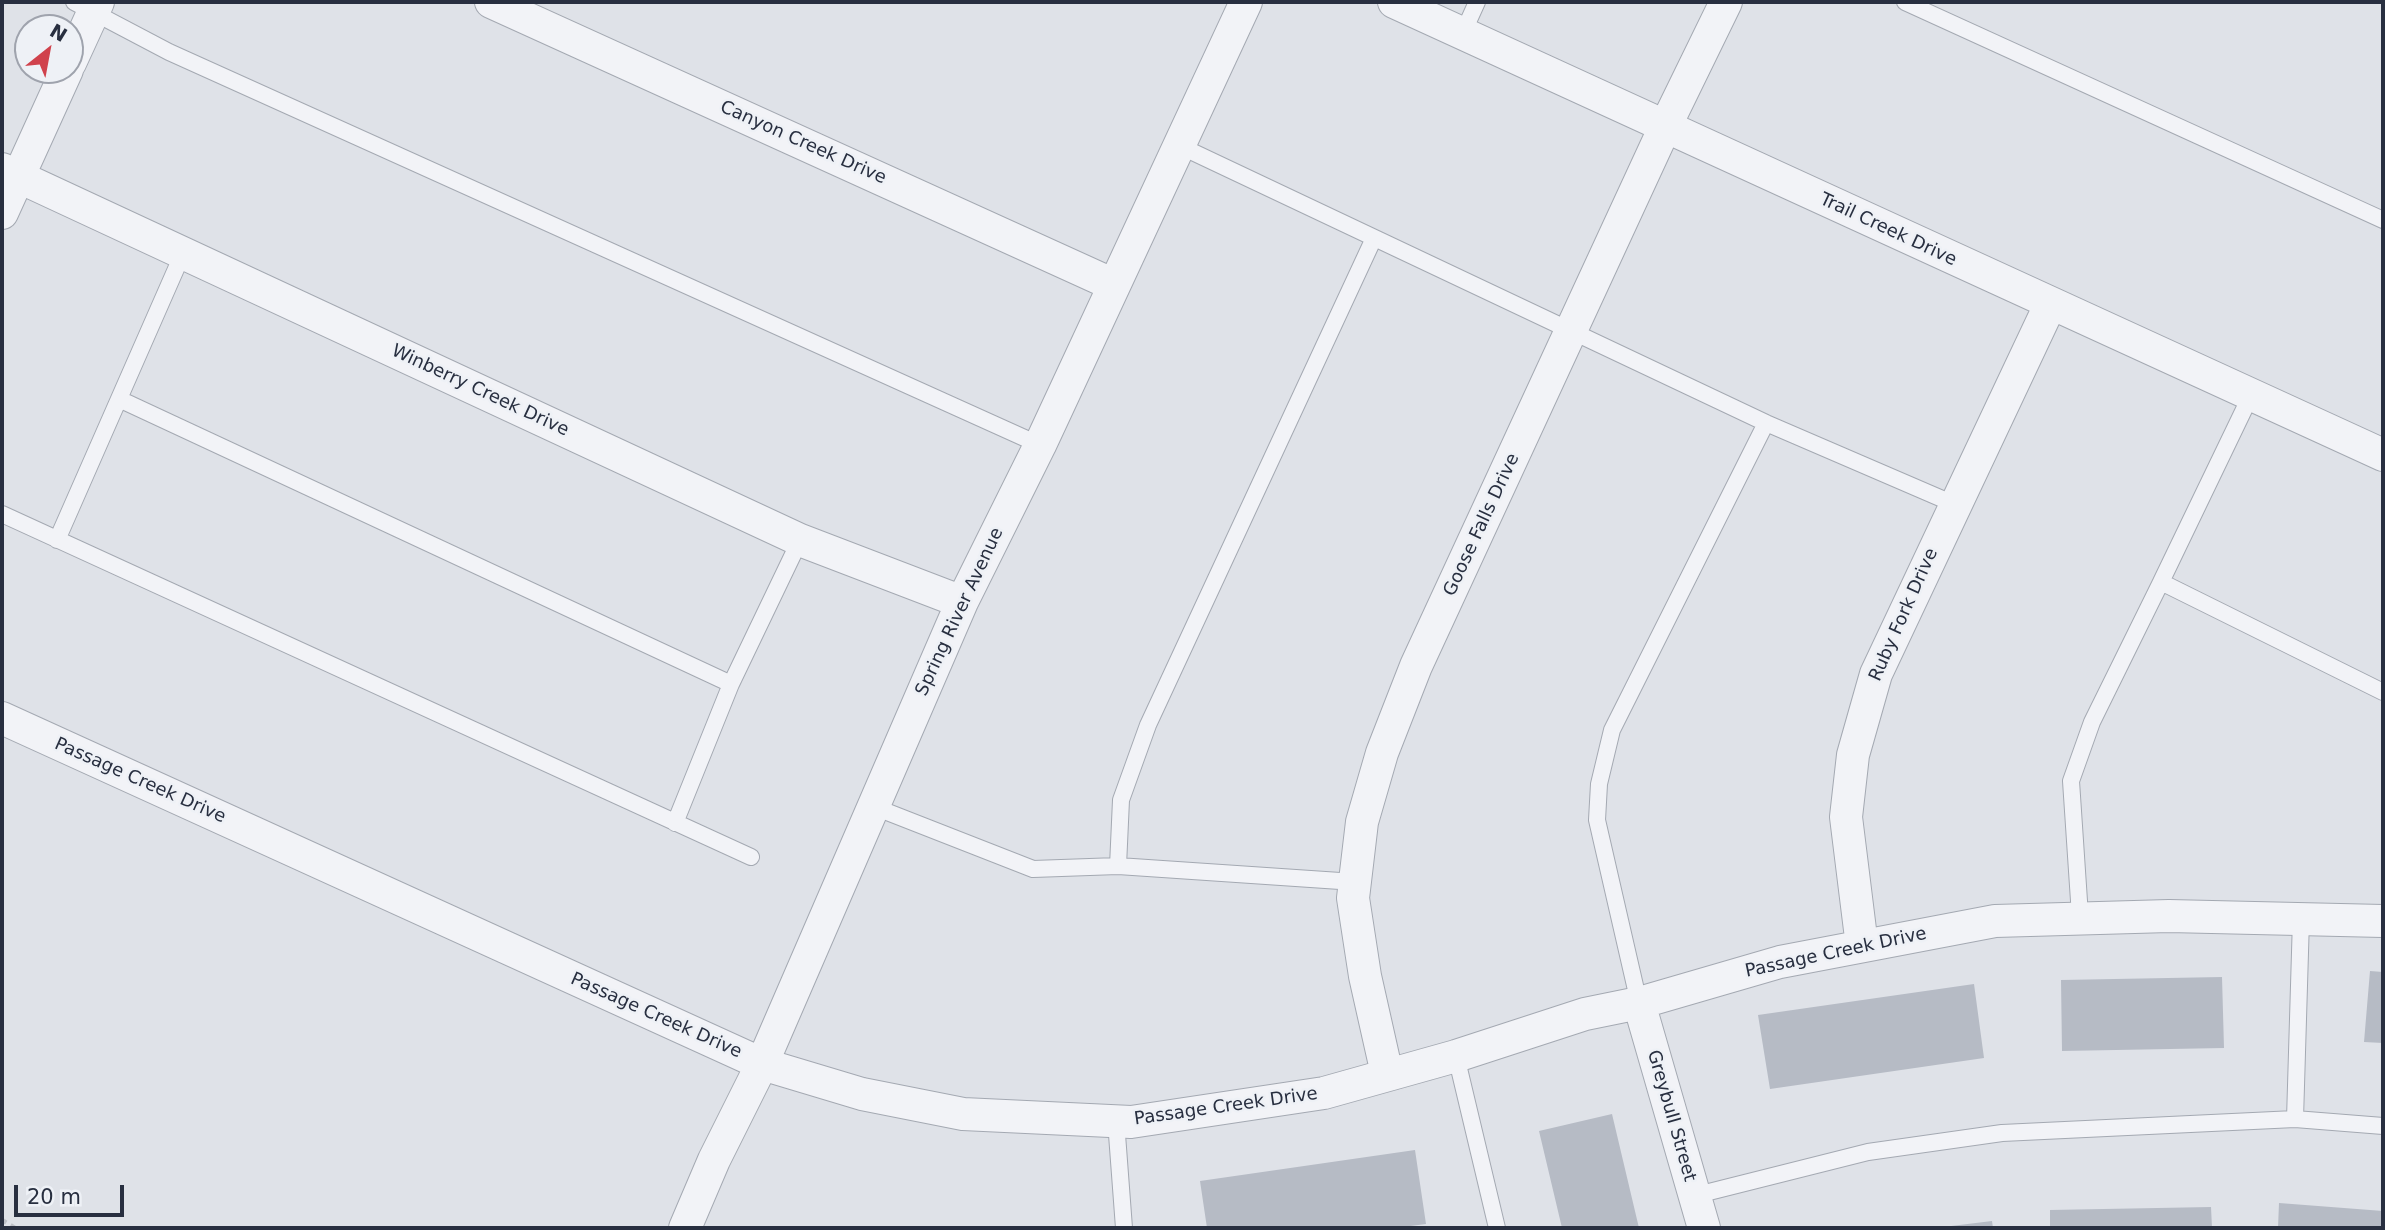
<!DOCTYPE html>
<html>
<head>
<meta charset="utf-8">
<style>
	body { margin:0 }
	#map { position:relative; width:2385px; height:1230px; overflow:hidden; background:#dfe2e8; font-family:"DejaVu Sans",sans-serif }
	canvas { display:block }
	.frame { position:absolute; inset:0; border:4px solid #282f40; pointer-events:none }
	.north { position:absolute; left:14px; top:14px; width:70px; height:70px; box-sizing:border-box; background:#eef1f6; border:2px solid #9fa3ad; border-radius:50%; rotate:31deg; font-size:19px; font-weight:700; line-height:28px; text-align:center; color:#282f40 }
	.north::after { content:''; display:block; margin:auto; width:24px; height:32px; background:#d0424c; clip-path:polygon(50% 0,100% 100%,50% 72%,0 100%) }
	.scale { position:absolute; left:14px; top:1185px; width:110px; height:32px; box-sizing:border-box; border:4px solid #282f40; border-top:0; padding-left:9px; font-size:21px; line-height:24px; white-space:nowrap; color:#282f40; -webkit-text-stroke:5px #eef1f6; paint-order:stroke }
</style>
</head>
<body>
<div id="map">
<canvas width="2385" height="1230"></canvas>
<div class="frame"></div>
<div class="north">N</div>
<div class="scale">20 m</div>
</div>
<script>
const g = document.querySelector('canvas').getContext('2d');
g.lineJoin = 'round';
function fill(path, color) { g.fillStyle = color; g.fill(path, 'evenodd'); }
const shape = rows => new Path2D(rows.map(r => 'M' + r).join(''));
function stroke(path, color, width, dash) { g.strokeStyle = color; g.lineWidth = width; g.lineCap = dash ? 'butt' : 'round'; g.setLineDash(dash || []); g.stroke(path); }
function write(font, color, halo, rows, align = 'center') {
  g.font = font + ' "DejaVu Sans",sans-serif'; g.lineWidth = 5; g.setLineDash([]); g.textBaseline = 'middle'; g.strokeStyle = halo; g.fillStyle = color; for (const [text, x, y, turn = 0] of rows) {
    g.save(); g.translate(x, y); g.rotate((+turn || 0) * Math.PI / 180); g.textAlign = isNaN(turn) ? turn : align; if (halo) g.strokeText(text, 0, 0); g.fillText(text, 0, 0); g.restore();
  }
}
const building = shape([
	[2370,971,2383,972,2383,1043,2364,1042],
	[2222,977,2224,1048,2062,1051,2061,980],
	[1974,984,1984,1058,1770,1089,1758,1015],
	[1612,1114,1639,1228,1562,1228,1539,1131],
	[1415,1150,1426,1224,1395,1228,1207,1228,1200,1181],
	[2279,1203,2383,1211,2383,1228,2278,1228],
	[2211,1207,2212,1228,2050,1228,2050,1210],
	[1992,1221,1993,1228,1943,1228,1943,1227]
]);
const path = shape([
	[2,1220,15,1228]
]);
const lane = shape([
	[74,2,169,52,1040,445],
	[1905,2,2383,220],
	[1463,33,1477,2],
	[1180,146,1766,423,1954,504],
	[2251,395,2161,582,2383,692],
	[119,399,731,684],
	[2,514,751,857],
	[57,540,183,253],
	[872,806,1033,869,1118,866,1355,882],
	[675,823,731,684,800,540],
	[1118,866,1121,800,1148,725,1374,238],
	[2080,916,2071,781,2092,722,2161,582],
	[1639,1003,1597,820,1599,784,1612,730,1766,423],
	[1456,1056,1497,1228],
	[2295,1119,2301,919],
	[1116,1121,1124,1228],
	[1693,1196,1868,1152,2002,1133,2295,1119,2383,1126]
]);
const street = shape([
	[491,2,1114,285],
	[1394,2,2383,455],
	[70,63,98,2],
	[2,169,800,540,962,602],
	[2,213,67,70],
	[2,718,762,1064,862,1094,963,1114,1131,1122,1324,1093,1456,1056,1585,1014,1639,1003,1780,962,1995,921,2169,916,2383,921],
	[1862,946,1846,817,1853,755,1876,674,2050,305],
	[1639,1003,1704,1228],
	[1387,1074,1365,976,1353,898,1362,822,1382,753,1416,666,1665,127,1726,2],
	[685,1228,714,1160,762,1064,962,602,1040,445,1246,2]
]);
const streetNames = [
	["Canyon Creek Drive",803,143,24],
	["Trail Creek Drive",1888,230,25],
	["Winberry Creek Drive",480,391,25],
	["Goose Falls Drive",1482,525,-65],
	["Spring River Avenue",960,612,-65],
	["Ruby Fork Drive",1904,615,-66],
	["Passage Creek Drive",140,781,24],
	["Passage Creek Drive",1836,953,-12],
	["Passage Creek Drive",656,1016,24],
	["Passage Creek Drive",1226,1107,-8],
	["Greybull Street",1671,1116,74]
];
fill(building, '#b6bbc5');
stroke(lane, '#a4a9b2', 18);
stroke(street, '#a4a9b2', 34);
stroke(path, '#bdc0c7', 4.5, [5, 5]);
stroke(lane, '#f2f3f7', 16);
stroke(street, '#f2f3f7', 32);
write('18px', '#282f40', '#eef1f6', streetNames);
</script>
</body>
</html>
